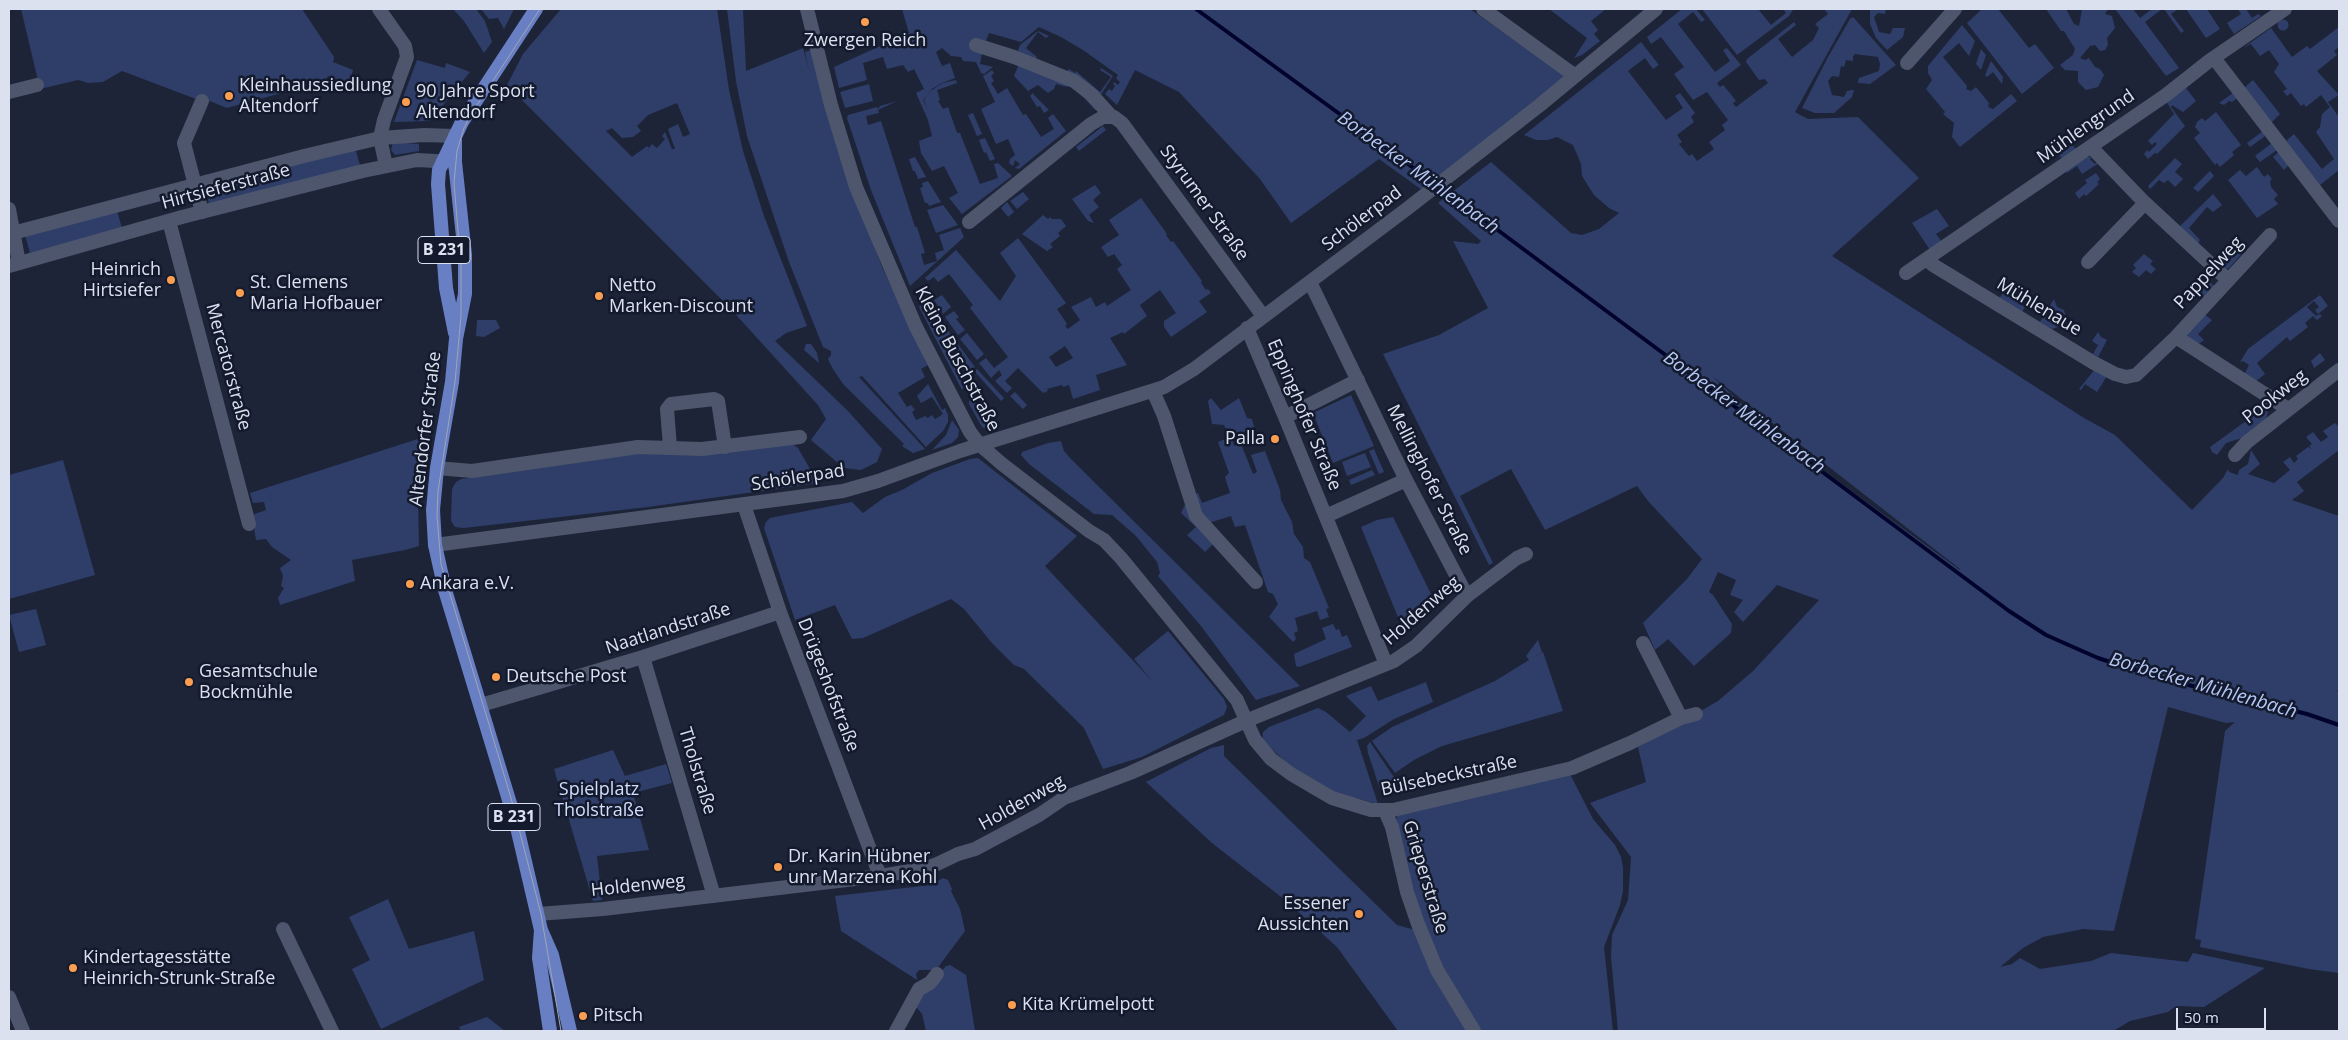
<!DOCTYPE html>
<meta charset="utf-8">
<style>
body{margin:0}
#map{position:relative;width:2348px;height:1040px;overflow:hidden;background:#1d2438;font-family:"Open Sans",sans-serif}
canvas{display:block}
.frame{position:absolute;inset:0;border:10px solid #dbe1ee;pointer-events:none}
.scale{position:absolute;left:2176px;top:1008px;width:90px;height:22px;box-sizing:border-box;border:2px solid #dbe1ee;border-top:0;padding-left:6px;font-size:15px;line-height:18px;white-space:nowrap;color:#dbe1ee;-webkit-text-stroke:4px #141a2d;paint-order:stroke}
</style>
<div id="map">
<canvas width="2348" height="1040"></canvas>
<div class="frame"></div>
<div class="scale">50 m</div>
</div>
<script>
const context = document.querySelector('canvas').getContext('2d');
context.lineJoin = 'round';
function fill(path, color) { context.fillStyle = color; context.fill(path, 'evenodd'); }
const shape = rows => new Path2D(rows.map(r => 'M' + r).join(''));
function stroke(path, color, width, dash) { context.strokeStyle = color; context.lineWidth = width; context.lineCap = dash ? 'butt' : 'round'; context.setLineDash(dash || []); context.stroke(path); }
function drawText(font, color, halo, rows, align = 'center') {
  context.font = font + ' "Open Sans",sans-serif'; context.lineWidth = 5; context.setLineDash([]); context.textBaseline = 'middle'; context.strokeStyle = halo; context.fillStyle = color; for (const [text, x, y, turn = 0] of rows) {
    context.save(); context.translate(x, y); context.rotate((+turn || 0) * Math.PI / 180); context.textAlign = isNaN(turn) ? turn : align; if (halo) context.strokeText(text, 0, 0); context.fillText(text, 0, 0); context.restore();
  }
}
const green = shape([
 [21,9,302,9,334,57,333,62,353,70,349,84,328,76,325,81,227,108,207,100,196,99,122,71,103,82,88,83,78,80,40,89],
 [453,9,476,9,485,21,492,42,484,53,464,21],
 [481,9,514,9,504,29,498,18,489,19],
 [561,9,717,9,729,90,743,151,764,216,807,326,786,333,775,341,848,411,882,449,877,462,861,470,844,468,811,440,826,419,818,405,728,306,513,91,506,87,523,54],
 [677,103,690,134,683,137,678,124,668,129,675,149,672,149,665,132,662,136,665,139,657,148,652,144,649,148,647,146,632,157,606,131,612,128,622,138,633,137,641,131,637,126,648,115],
 [727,9,743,9,746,71,803,48,809,70,805,52,811,50,859,206,882,267,928,365,921,369,925,377,898,393,907,407,911,405,915,410,912,412,916,420,925,416,928,418,932,415,935,419,943,414,932,397,921,403,917,396,928,384,942,410,945,408,948,415,948,422,943,431,926,447,862,376,859,377,925,449,913,453,902,446,904,444,843,384,833,369,828,359,831,355,831,351,823,347,789,262,747,136,736,81],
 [902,9,1470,9,1570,79,1422,190,1379,159,1291,223,1260,179,1179,92,1135,70,1117,105,1105,94,1109,89,1112,91,1115,86,1113,84,1114,82,1118,85,1120,82,1116,78,1118,75,1083,50,1061,37,1039,27,1021,42,989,33,986,41,977,38,974,51,982,53,980,64,993,67,984,74,981,73,976,62,963,61,961,57,951,56,942,48,936,52,942,66,950,63,955,78,942,83,932,89,923,100,927,108,924,100,929,92,943,83,956,80,957,83,937,90,940,100,938,101,943,109,948,107,957,133,960,133,980,184,998,178,994,164,998,163,1012,176,962,214,949,198,958,193,944,166,932,171,921,153,919,141,932,136,928,120,916,93,924,89,914,69,908,72,903,65,887,69,883,57,863,63,867,80,839,88,834,67,909,33],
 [1549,9,1606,9,1591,21,1598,30,1594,34,1600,41,1582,55,1574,58,1587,38],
 [1682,9,1696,9,1705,20,1701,22,1693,12,1678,24,1715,72,1730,61,1723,50,1727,48,1741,65,1717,83,1720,87,1723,85,1730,93,1736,101,1733,103,1736,107,1768,83,1765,79,1759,80,1746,62,1747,59,1794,22,1796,25,1778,39,1792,57,1813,40,1819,28,1815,24,1828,14,1824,9,1852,9,1795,112,1808,119,1858,117,1919,178,1832,256,2084,418,2115,435,2192,510,2223,478,2228,469,2229,472,2238,475,2239,470,2248,464,2251,450,2260,464,2248,474,2274,483,2290,470,2283,462,2290,457,2294,463,2298,459,2296,456,2308,447,2312,449,2309,446,2312,444,2306,437,2313,432,2321,442,2328,437,2323,431,2335,423,2339,427,2339,450,2297,482,2304,491,2292,500,2339,516,2339,688,2337,691,2339,692,2339,973,2309,969,2200,947,2201,940,2195,939,2225,731,2235,722,2226,723,2168,707,2114,931,2083,929,2043,937,2023,948,2000,967,2012,964,2020,958,2040,969,2091,961,2111,953,2188,962,2193,953,2265,968,2204,1007,2176,1006,2168,1012,2130,1021,2113,1031,1618,1031,1611,957,1612,935,1628,900,1631,857,1590,803,1646,782,1638,747,1718,701,1753,671,1819,600,1777,585,1743,622,1734,612,1743,600,1730,595,1736,580,1718,572,1709,592,1713,595,1732,624,1731,633,1694,666,1668,639,1655,650,1643,623,1687,579,1702,559,1648,501,1637,486,1545,530,1511,469,1460,496,1493,563,1489,565,1383,354,1439,335,1488,308,1453,241,1478,244,1481,241,1438,203,1491,162,1571,233,1582,235,1599,229,1619,213,1609,208,1594,195,1582,176,1581,164,1573,145,1557,137,1548,140,1536,140,1524,135,1641,42,1659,65,1653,69,1645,58,1628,71,1666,120,1683,108,1675,96,1680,93,1695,113,1691,117,1694,122,1677,135,1682,142,1679,144,1689,156,1692,154,1697,161,1714,149,1709,142,1725,130,1722,125,1728,120,1707,92,1693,100,1674,74,1684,67,1661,37,1651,44,1647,37],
 [1712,376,1960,569,1960,570,1776,436],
 [2106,632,2113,635,2238,666,2113,635],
 [1702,9,1758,9,1771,25,1786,13,1783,9,1793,10,1789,16,1737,55],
 [1870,9,1886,9,1885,14,1878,13,1874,17,1879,32,1890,34,1893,28,1905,28,1903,37,1887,50,1876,38,1870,24],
 [1982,9,1998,9,2029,48,2035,44,2054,68,2022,94,1967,23],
 [2046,9,2066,9,2074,24,2079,26,2082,9,2108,9,2105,14,2112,16,2115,28,2107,38,2108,45,2105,50,2100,51,2095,45,2090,46,2080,58,2085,60,2089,58,2095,67,2100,69,2104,75,2098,87,2086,90,2078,82,2078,71,2065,70,2060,65,2073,55,2075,49,2064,31,2061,31],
 [2115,9,2133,9,2140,18,2152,9,2162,9,2145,22,2179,68,2166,76],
 [2164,9,2178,9,2171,14,2184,31,2181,33],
 [2186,9,2207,9,2220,29,2206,38],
 [2238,9,2246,9,2252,18,2258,14,2261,16,2234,34,2227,23,2241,14],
 [1853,17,1896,65,1870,84,1858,83,1859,78,1879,71,1880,64,1878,57,1855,54,1853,56,1853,61,1846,60,1844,67,1841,66,1839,77,1832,76,1828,81,1832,95,1844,97,1847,91,1852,90,1854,90,1852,97,1834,113,1815,113,1802,108,1828,57,1850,19],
 '2277.5 25a5.5 5.5 0 1 1 11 0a5.5 5.5 0 1 1-11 0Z',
 [1962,25,1975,41,1969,56,1959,43,1943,57,1967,86,1966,89,1971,91,1976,87,1989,103,1988,107,1993,109,2011,94,2017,101,1960,147,1952,137,1954,123,1943,114,1945,112,1926,89,1932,80,1928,73,1928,66],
 [2339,27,2339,47,2334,51,2337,55,2317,71,2339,95,2328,102,2339,117,2339,170,2320,185,2286,141,2294,134,2322,169,2334,159,2316,132,2320,127,2322,114,2330,107,2321,95,2306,107,2304,104,2301,106,2291,93,2287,96,2283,91,2287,89,2274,72,2279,64,2269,50,2260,56,2251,44,2243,48,2271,28,2292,57,2307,46,2310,49],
 [1038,31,1049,36,1046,38,1038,32,1026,48,1037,57,1034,61,1019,53,1018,50,1020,45],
 [1981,49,1986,55,1981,70,1976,64],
 [417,60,445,68,446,63,470,72,430,121,394,122],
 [1991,61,2003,77,2002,84,1993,72,1987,77,1985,75],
 [1019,64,1080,90,1100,109,1095,110,1075,88,1067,86,1067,87,1056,84,1054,89,1048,93,1038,85,1028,91,1014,76],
 [1101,68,1113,76,1100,96,1066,73,1069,69,1075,73,1076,71,1100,92,1111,77,1100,70],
 [992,70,994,73,991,76,994,81,991,83,998,94,1007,88,1023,115,1026,114,1041,137,1054,129,1048,118,1053,114,1066,131,1019,169,1015,168,1020,164,1015,160,1013,166,1009,163,1010,159,1015,155,1008,139,996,144,981,109,995,102,983,76],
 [2253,80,2280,114,2271,123,2244,88],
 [869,84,873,101,845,108,840,92],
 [2186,88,2196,101,2183,112,2172,105,2171,107,2185,126,2157,154,2155,153,2148,159,2144,154,2147,150,2149,152,2157,144,2155,142,2152,145,2148,141,2174,114,2166,101],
 [1033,93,1034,95,1049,110,1044,113,1040,106,1037,107,1030,96],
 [2233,93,2237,98,2232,102,2229,101,2224,105,2219,103],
 [897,101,878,110,879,113,866,116,868,125,881,121,915,227,917,227,925,253,921,254,924,265,937,261,935,253,944,250,939,235,960,228,964,237,910,286,871,190,847,118,848,115,877,107,878,109,880,106],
 [2216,112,2241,145,2232,152,2234,155,2220,167,2217,163,2215,165,2194,138,2200,133,2195,127,2197,122,2202,118,2205,121],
 [973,113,982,134,977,136,968,115],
 [1103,126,1106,130,1079,151,1076,147],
 [2263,131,2265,135,2264,137,2250,147,2247,143],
 [985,138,995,159,990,161,986,152,984,153,979,140],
 [2055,138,2063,150,2072,145,2076,149,2062,159,2051,145],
 [393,142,419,144,419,151,395,155,391,150],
 [2272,143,2277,150,2260,162,2255,156],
 [355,148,360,165,209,205,206,188],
 [2279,152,2289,165,2284,170,2273,157],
 [915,157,926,177,918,179,915,171,913,171,909,159],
 [2086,157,2091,157,2090,159,2095,164,2097,162,2099,163,2082,174,2077,166,2067,173,2066,171],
 [2175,158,2182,164,2175,172,2183,179,2175,187,2168,180,2164,183,2159,180,2150,189,2148,186],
 [2257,167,2264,177,2268,174,2272,179,2270,181,2271,187,2278,195,2274,199,2278,204,2257,218,2228,180,2240,170,2246,176],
 [2210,171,2214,176,2198,192,2193,188],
 [2096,173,2100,179,2097,182,2099,184,2086,196,2084,194,2079,199,2075,193,2087,183,2085,180],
 [928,181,941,202,929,206,928,203,925,203,920,188,923,187,922,183],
 [1095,185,1101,193,1093,200,1099,207,1089,215,1094,223,1088,221,1072,199],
 [1023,192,1029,199,1017,209,1010,201],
 [2213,194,2222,205,2213,212,2207,207,2189,228,2200,240,2198,244,2180,226],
 [1141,198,1167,234,1166,235,1171,242,1173,241,1202,281,1201,283,1206,290,1208,289,1211,293,1199,301,1207,312,1171,337,1164,327,1164,321,1176,313,1160,290,1140,305,1147,316,1124,334,1123,332,1110,338,1127,365,1096,375,1100,390,1073,399,1069,385,1063,387,1062,385,1047,389,1048,391,1043,393,1018,368,1005,381,1012,388,1007,393,995,381,1002,375,999,370,991,378,979,363,986,358,994,368,1008,357,970,308,973,305,949,274,938,282,934,277,928,281,925,278,956,250,1000,301,1016,276,1000,253,1018,238,1066,303,1057,309,1067,324,1065,326,1068,329,1080,320,1071,307,1091,297,1096,307,1105,302,1107,306,1131,290,1117,269,1122,265,1114,254,1108,257,1101,247,1119,235,1109,220],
 [1065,346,1073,358,1056,367,1049,357],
 [1007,202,1014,212,1008,217,1001,208],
 [943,205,958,225,936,233,927,210],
 [1937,209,1949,226,1936,234,1942,242,1930,250,1912,223],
 [117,211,122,228,30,253,25,235],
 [1043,215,1048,219,1050,217,1052,219,1061,219,1066,226,1058,233,1060,236,1050,244,1053,247,1047,251,1022,234],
 [2243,246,2246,249,2229,268,2225,269,2219,264,2225,258,2229,261],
 [2144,254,2153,261,2150,264,2156,269,2151,274,2146,270,2139,277,2132,272,2136,268,2133,265],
 [2209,282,2216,287,2204,298,2198,294],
 [2003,293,2025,307,2022,312,1999,299],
 [942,295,951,307,943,314,934,300],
 [2320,295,2328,306,2318,314,2315,310,2319,307,2314,301,2307,307,2316,316,2320,314,2322,316,2317,320,2313,316,2305,323,2308,327,2290,341,2287,337,2257,363,2265,374,2255,382,2244,375,2249,365,2243,361,2240,362,2248,349],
 [927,299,939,319,975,367,967,374,963,368,956,371,964,387,962,390,919,307],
 [2054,299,2057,307,2064,310,2066,317,2061,326,2052,329,2040,322],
 [954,311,959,317,956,319,965,330,958,335,945,317],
 [2204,314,2212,320,2198,334,2204,340,2197,345,2188,337,2187,333],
 [477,320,496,320,500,328,484,337,476,336],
 [2098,332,2101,337,2107,340,2098,357,2093,354,2098,345,2092,341],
 [967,333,984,354,977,360,960,339],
 [806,344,811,344,817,353,819,363,804,350],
 [2320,353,2325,360,2314,368,2311,361],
 [977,369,1004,398,1001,401,975,372],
 [2095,369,2107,376,2097,392,2085,384,2081,390,2079,389],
 [1015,392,1027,405,1023,409,1010,396],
 [1351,395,1374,446,1333,463,1313,413],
 [1211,398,1221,410,1239,398,1247,418,1252,419,1254,427,1232,438,1234,446,1241,444,1253,474,1257,472,1251,455,1265,451,1280,490,1281,500,1292,522,1294,534,1303,547,1304,558,1310,562,1329,608,1326,609,1329,617,1320,620,1317,611,1295,618,1298,631,1294,633,1296,639,1293,642,1269,617,1278,604,1273,594,1268,592,1245,525,1235,527,1231,516,1202,525,1216,541,1205,552,1187,535,1196,527,1181,513,1189,496,1198,493,1202,503,1230,493,1225,477,1229,473,1218,442,1230,437,1224,425,1212,424,1208,401],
 [972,400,978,405,975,410,990,423,992,421,995,425,984,428,982,427,969,404,969,401],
 [2261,400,2263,402,2266,400,2269,407,2266,420,2242,438,2226,443,2217,455,2212,452,2210,447,2257,413,2260,408],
 [952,420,959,430,958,437,952,443,932,450,946,435],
 [424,437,413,498,418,499,419,546,405,550,352,560,355,581,280,605,278,598,284,588,281,586,283,576,280,568,291,560,272,547,266,539,256,540,252,515,266,510,264,502,253,503,250,493],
 [1061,441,1064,451,1070,458,1300,686,1256,700,1201,626,1158,576,1160,573,1157,562,1136,536,1112,515,1094,514,1029,464,1021,455,1022,452,1048,443],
 [792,444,798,448,818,483,648,507,464,528,455,527,451,521,452,489,456,482,461,479,649,452],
 [1374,449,1384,472,1379,474,1369,451],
 [1365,453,1371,467,1347,476,1342,462],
 [978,458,1077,536,1045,566,1153,682,1134,659,1168,631,1224,699,1227,707,1224,715,1142,757,1103,769,1084,728,1024,669,1014,665,992,643,964,609,951,599,863,638,852,639,835,605,795,620,764,528,766,522,770,518,852,502,863,513,885,497,902,490,932,473,970,459],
 [63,460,95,575,9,599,9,475],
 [1372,470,1375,475,1351,485,1349,480],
 [1393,517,1431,594,1400,622,1361,527,1377,520],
 [36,609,46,645,19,652,9,615],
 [1333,624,1336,630,1339,629,1342,637,1347,635,1352,647,1299,667,1296,666,1294,654,1326,639,1322,628],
 [1538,640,1542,652,1532,658,1543,652,1563,711,1442,746,1414,760,1395,773,1372,741,1392,727,1495,681,1529,660,1526,656],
 [1426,682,1433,702,1394,719,1364,738,1357,740,1378,804,1336,793,1291,767,1262,740,1263,732,1269,727,1318,708,1326,712,1350,732,1366,716,1346,696,1371,686,1378,701],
 [1370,742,1398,783,1381,792,1368,753,1367,746],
 [1224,745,1224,756,1397,925,1415,930,1469,1031,1398,1031,1337,947,1285,900,1212,843,1146,782,1211,748],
 [613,750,625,776,666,764,672,783,633,793,649,850,597,856,602,900,593,901,554,769],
 [1570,774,1593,819,1615,845,1621,857,1623,868,1623,891,1620,905,1604,947,1613,1031,1480,1031,1444,974,1419,915,1396,822,1397,816,1400,812],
 [943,878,948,880,952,889,951,891,960,909,965,931,936,970,919,970,916,974,917,980,841,931,835,896,931,885],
 [388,899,409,949,474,931,484,980,381,1029,352,969,370,960,349,917],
 [950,965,966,975,975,1031,926,1031,922,1014,913,1003,946,966],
 [487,1017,505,1031,461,1031,459,1027]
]);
const stream = shape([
 [1196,9,1434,183],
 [1440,187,2009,611,2046,635,2098,658,2132,669,2172,681,2307,714,2339,725]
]);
const minor = shape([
 [379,9,405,46,407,57,384,120,380,138,386,166],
 [807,9,831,105,856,187,916,327,970,432,980,445,1002,464,1089,531,1104,540,1121,558,1237,700,1255,740,1271,759,1291,774,1332,798,1371,810,1393,810,1572,768,1630,743,1681,718,1696,714],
 [1483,9,1574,75],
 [976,45,1014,57,1074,81,1092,95,1111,116],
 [2214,58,2339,221],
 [1907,63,1955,9],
 [9,92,37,85],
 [202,101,184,143,202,212],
 [2091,147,2145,203,2228,280],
 [9,209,19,263],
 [169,221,249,524],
 [969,222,1091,124,1103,117,1114,117,1122,123,1263,316],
 [1927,259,1933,265,2094,363,2115,374,2126,377,2136,375,2176,337,2270,235],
 [2088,262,2145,203],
 [1906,273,2166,95,2209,61,2285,9],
 [1310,282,1406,480,1467,596],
 [1247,328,1285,417,1386,664],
 [2176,337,2288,409],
 [1153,391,1164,416,1196,516,1256,582],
 [1285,417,1358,380],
 [670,447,667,409,671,404,714,399,718,401,725,447],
 [2235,455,2247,442,2339,370],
 [437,468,472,471,638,447,702,449,800,437],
 [744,505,780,612,880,876],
 [1326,516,1406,480],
 [1643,643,1681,718],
 [643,657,714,896],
 [481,705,643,657,780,612],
 [1385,811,1392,827,1407,892,1418,924,1437,970,1474,1031],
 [538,914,603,909,880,876,923,869,937,864,958,854,975,849,1039,815,1064,798,1130,773,1248,720,1394,661,1416,646,1467,596,1517,558,1526,554],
 [283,929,332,1031],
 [9,997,23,1031],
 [896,1031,919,989,930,983,937,974]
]);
const tertiary = shape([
 [435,545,843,491,878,481,960,451,1164,387,1194,369,1408,208,1540,105,1656,9]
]);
const secondary = shape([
 [9,234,304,156,380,138,424,135,455,136],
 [9,266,182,217,363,171,417,160,454,162]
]);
const primary = shape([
 [455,136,455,162,465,255,465,294,456,339,452,382,437,468,433,510,435,545,445,590,516,823,541,930,552,955,570,1031],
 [455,333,446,288,438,184,439,170,462,122,536,9],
 [541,930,539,958,550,1031]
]);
const tram = shape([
 [540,9,471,114,464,128,457,151,454,183,461,267,461,316,455,382,438,491,437,516,441,564,511,798,541,914,561,1031]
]);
const markers = [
 [865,22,5,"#fb9e50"],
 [229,96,5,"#fb9e50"],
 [406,102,5,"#fb9e50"],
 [171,280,5,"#fb9e50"],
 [240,293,5,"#fb9e50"],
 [599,296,5,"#fb9e50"],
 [1275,439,5,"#fb9e50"],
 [410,584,5,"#fb9e50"],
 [496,677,5,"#fb9e50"],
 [189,682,5,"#fb9e50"],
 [778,867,5,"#fb9e50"],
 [1359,914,5,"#fb9e50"],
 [73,968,5,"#fb9e50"],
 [1012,1005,5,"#fb9e50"],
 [583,1016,5,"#fb9e50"]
];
const shields = [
 [444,250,52],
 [514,817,52]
];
const shieldNames = [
 ["B 231",444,250],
 ["B 231",514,817]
];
const poiNames = [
 ["Zwergen Reich",865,41,"center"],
 ["Kleinhaussiedlung",239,86],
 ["Altendorf",239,107],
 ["90 Jahre Sport",416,92],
 ["Altendorf",416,113],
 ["Heinrich",161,270,"right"],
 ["Hirtsiefer",161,291,"right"],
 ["St. Clemens",250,283],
 ["Maria Hofbauer",250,304],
 ["Netto",609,286],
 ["Marken-Discount",609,307],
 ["Palla",1265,439,"right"],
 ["Ankara e.V.",420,584],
 ["Gesamtschule",199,672],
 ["Bockmühle",199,693],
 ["Deutsche Post",506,677],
 ["Dr. Karin Hübner",788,857],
 ["unr Marzena Kohl",788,878],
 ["Essener",1349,904,"right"],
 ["Aussichten",1349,925,"right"],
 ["Kindertagesstätte",83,958],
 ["Heinrich-Strunk-Straße",83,979],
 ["Kita Krümelpott",1022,1005],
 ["Pitsch",593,1016]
];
const streetNames = [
 ["Mühlengrund",2086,127,-35],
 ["Hirtsieferstraße",226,187,-15],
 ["Styrumer Straße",1204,203,54],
 ["Schölerpad",1362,219,-37],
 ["Pappelweg",2209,273,-47],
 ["Mühlenaue",2039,307,31],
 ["Kleine Buschstraße",957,359,62],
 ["Mercatorstraße",228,367,75],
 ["Pookweg",2275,397,-38],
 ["Eppinghofer Straße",1304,415,67],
 ["Altendorfer Straße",426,429,-83],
 ["Schölerpad",798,478,-9],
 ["Mellinghofer Straße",1429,480,63],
 ["Holdenweg",1422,611,-41],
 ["Naatlandstraße",668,629,-18],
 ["Drügeshofstraße",828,685,69],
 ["Tholstraße",697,771,73],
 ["Bülsebeckstraße",1449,776,-12],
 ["Holdenweg",1022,803,-29],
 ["Grieperstraße",1425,877,73],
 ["Holdenweg",638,886,-6]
];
const parkNames = [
 ["Spielplatz",599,790],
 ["Tholstraße",599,811]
];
const waterNames = [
 ["Borbecker Mühlenbach",1418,173,36],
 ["Borbecker Mühlenbach",1744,413,36],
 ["Borbecker Mühlenbach",2203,686,16]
];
fill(green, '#2f3e69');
stroke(stream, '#02032c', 4);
stroke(minor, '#4d566c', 14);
stroke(tertiary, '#4d566c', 14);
stroke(secondary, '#4d566c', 14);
stroke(primary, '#687fc4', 14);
stroke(tram, '#9fa6b5', 1);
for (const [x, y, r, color] of markers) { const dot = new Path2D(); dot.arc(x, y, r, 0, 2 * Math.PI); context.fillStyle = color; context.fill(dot); stroke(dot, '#141a2d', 2); }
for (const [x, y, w] of shields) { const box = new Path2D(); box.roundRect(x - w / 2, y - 13.5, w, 27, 4); context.fillStyle = '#141a2d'; context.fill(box); stroke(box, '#dbe1ee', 1); }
drawText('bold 16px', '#dbe1ee', null, shieldNames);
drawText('18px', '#dbe1ee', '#141a2d', poiNames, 'left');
drawText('18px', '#dbe1ee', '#141a2d', streetNames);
drawText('18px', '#d2defd', '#141a2d', parkNames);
drawText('italic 19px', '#b5c7f5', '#141a2d', waterNames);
</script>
